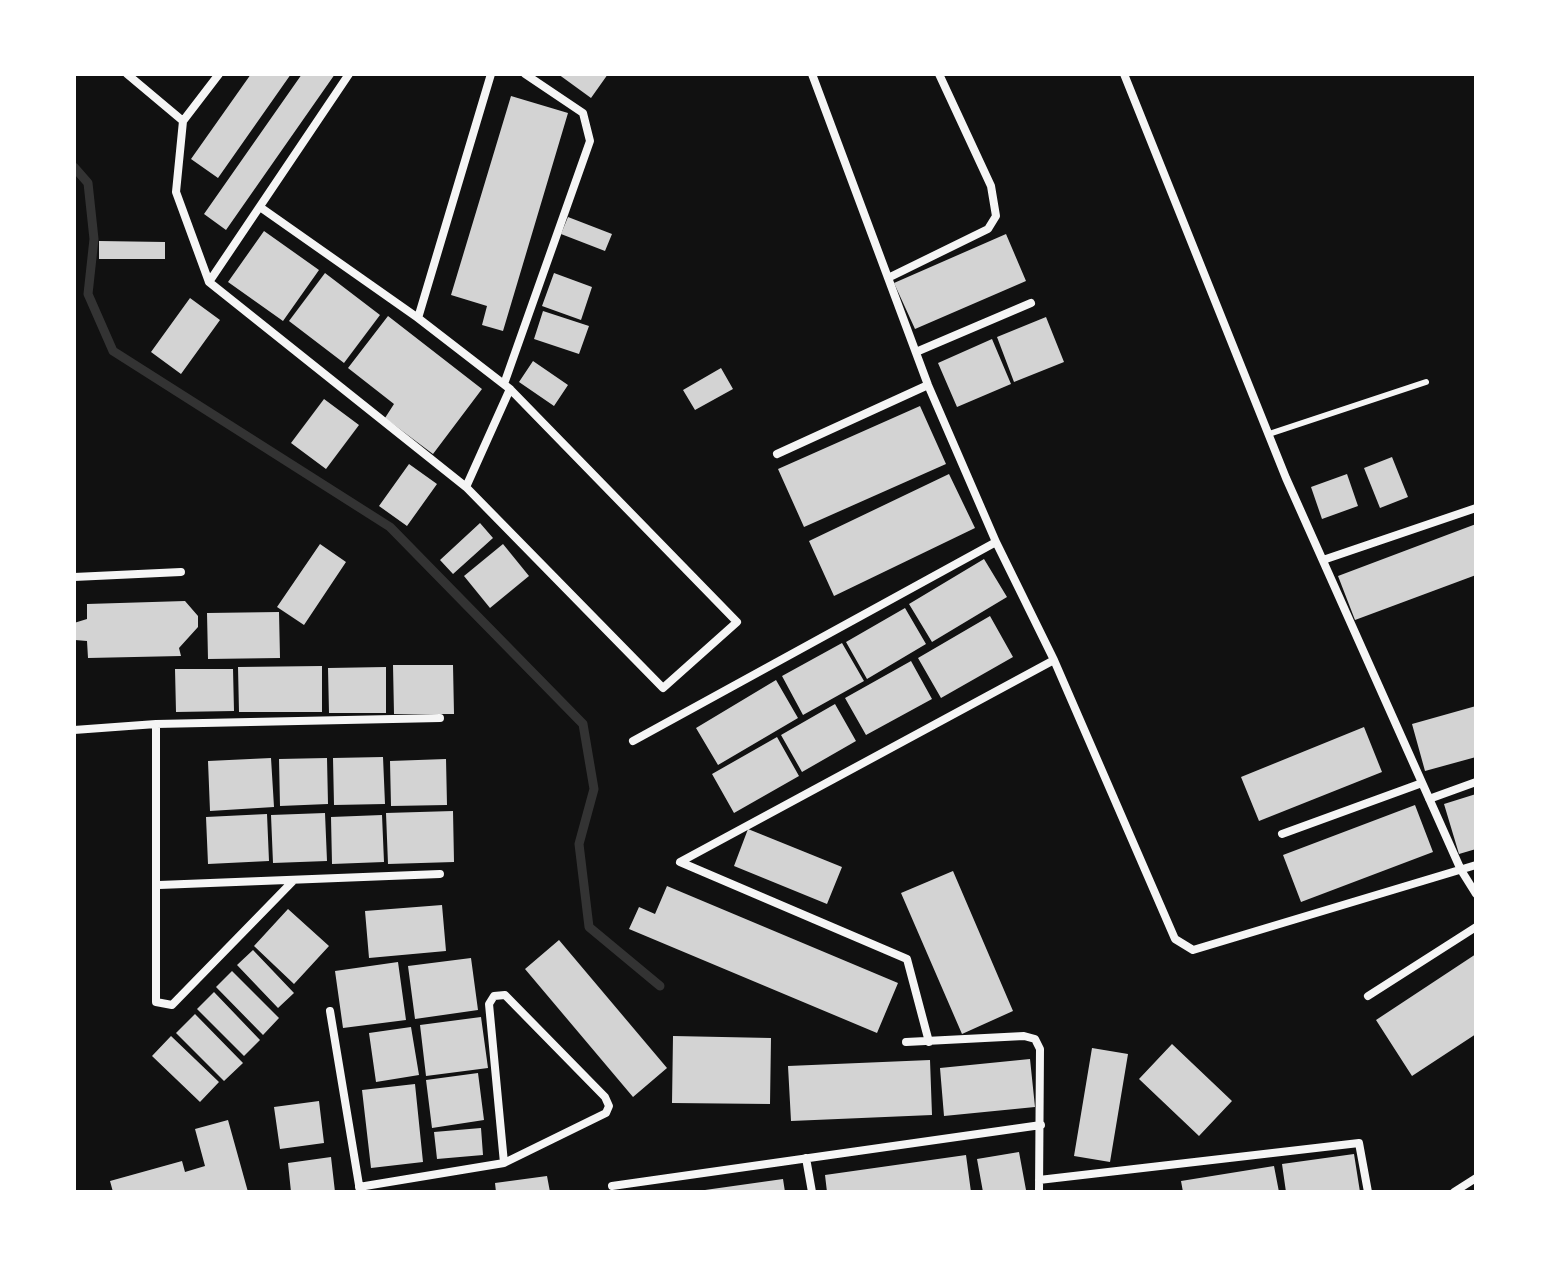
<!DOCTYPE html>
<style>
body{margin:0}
#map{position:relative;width:1550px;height:1266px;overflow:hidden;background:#111;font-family:"Open Sans",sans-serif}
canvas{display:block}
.frame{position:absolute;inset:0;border:76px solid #fff;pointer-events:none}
</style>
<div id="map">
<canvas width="1550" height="1266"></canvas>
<div class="frame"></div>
</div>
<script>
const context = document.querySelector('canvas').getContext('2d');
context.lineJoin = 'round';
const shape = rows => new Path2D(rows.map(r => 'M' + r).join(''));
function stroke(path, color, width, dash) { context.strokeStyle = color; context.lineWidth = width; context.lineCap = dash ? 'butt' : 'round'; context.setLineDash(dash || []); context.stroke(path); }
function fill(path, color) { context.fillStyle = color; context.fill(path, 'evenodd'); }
const stream = shape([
 [74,167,88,183,94,239,88,294,113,351,390,527,583,724,594,789,579,844,589,927,660,986]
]);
const building = shape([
 [251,74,291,74,218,178,191,159],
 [302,74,335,74,226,230,204,214],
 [558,74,608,74,591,98],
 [511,96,568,113,503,331,482,325,487,306,451,295],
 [568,217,612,234,605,251,561,234],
 [264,231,319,270,283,321,228,282],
 [1006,234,1026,281,915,329,894,283],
 [99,241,165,242,165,259,99,259],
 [325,273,380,315,344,363,289,321],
 [554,273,592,287,581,320,542,306],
 [190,298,220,320,181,374,151,352],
 [543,311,589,326,579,354,534,339],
 [388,316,482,389,433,454,385,418,394,404,348,368],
 [1046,317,1064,362,1014,382,997,337],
 [992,339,1011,384,957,407,938,363],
 [533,361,568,385,554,406,519,382],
 [721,368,733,389,695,410,683,390],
 [324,399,359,425,326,469,291,443],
 [920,406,946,464,804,527,778,469],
 [1392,457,1408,497,1380,508,1364,468],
 [409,464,437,484,407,526,379,506],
 [949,474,975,528,834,596,809,541],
 [1347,474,1358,506,1322,519,1311,487],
 [480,523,493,538,453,574,440,560],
 [1476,524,1476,575,1355,620,1338,576],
 [320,544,346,562,304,625,277,607],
 [503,544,529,576,490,608,464,576],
 [984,559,1007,597,932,642,909,604],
 [185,601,198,616,198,627,179,648,181,656,88,658,87,641,75,640,74,623,87,619,87,604],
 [905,608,926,644,867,679,846,642],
 [279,612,280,658,208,659,207,613],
 [990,616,1013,657,941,698,918,658],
 [842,643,864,681,803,715,782,676],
 [911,661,932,699,866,735,845,698],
 [393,665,453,665,454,714,394,714],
 [322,666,322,712,239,712,238,667],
 [386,667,386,713,329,713,328,668],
 [175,669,233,669,234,711,176,712],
 [776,680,798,718,718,765,696,728],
 [835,704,856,741,802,772,781,735],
 [1476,706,1476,757,1425,771,1412,724],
 [1364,727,1382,772,1259,821,1241,777],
 [777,737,799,776,734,813,712,774],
 [383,757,385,804,334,805,333,758],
 [271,758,274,807,210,811,208,761],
 [327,758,328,804,280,806,279,759],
 [446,759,447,805,391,806,390,761],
 [1476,794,1476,849,1459,854,1444,804],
 [1415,805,1433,852,1301,902,1283,855],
 [453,811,454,862,388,864,386,813],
 [325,813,327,861,273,863,271,815],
 [267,814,269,861,208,864,206,817],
 [382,815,384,862,332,864,331,817],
 [748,829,842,867,827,904,734,866],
 [953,871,1013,1011,962,1034,901,893],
 [667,886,898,983,877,1033,629,929,639,907,655,914],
 [442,905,446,951,369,958,365,911],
 [288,909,329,946,294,984,254,946],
 [559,940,667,1068,633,1097,525,969],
 [253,950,294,993,278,1008,237,965],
 [1476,954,1476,1034,1412,1076,1376,1020],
 [471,958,478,1010,415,1019,408,966],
 [398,962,406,1020,343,1028,335,971],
 [232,971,279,1018,263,1035,216,987],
 [214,992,260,1040,244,1056,197,1009],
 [195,1014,243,1063,224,1081,176,1033],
 [481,1017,488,1068,426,1076,420,1025],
 [411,1027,419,1075,376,1082,369,1033],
 [171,1036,219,1082,200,1102,152,1056],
 [673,1036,771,1038,770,1104,672,1103],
 [1172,1044,1232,1101,1199,1136,1139,1079],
 [1092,1048,1128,1054,1110,1162,1074,1156],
 [1030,1059,1035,1107,944,1116,940,1068],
 [930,1060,932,1115,791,1121,788,1066],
 [478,1073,484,1120,432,1128,426,1080],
 [415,1084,423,1162,371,1168,362,1090],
 [319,1101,324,1143,280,1149,274,1107],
 [228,1120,248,1192,113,1192,110,1181,182,1161,185,1172,205,1166,195,1129],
 [481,1128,483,1155,437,1159,434,1132],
 [1019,1152,1026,1190,983,1192,977,1159],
 [1354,1154,1360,1192,1286,1192,1282,1164],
 [966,1155,971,1192,827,1192,825,1175],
 [331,1157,335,1192,291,1192,288,1163],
 [1274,1166,1279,1192,1183,1192,1181,1181],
 [547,1176,550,1192,496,1192,495,1183],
 [783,1179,785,1192,705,1192,705,1190]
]);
const service = shape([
 [1269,434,1426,382]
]);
const minor = shape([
 [127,74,183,121,176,192,209,282,466,487,663,688,737,622,510,389,418,318,260,207],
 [812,74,928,385,996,542,1054,660,1175,939,1193,950,1476,865],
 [1124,74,1286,478,1461,870,1476,894],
 [183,121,219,74],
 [888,278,988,229,996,216,991,186,939,74],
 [209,282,349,74],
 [418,318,491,74],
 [916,352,1031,303],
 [504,384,590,141,583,113,525,74],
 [777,454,928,385],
 [466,487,510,389],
 [1323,560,1476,508],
 [74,577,181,572],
 [156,724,156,1002,172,1005,294,880],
 [74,730,156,724,440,718],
 [633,741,996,542],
 [1429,799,1476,782],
 [1282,834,1422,783],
 [159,885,440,874],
 [1368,996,1476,927],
 [330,1011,360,1191],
 [906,1042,1024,1036,1035,1039,1040,1049,1039,1192],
 [929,1042,907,959,680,862,1054,660],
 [806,1158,812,1192],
 [1039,1180,1359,1143,1368,1192],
 [612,1186,1041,1125],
 [359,1187,504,1163,606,1113,609,1106,605,1097,505,995,494,996,489,1004,504,1163],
 [1454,1192,1476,1178]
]);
stroke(stream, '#333', 9);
fill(building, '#d3d3d3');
stroke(service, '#f5f5f5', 6);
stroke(minor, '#f5f5f5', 8);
</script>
